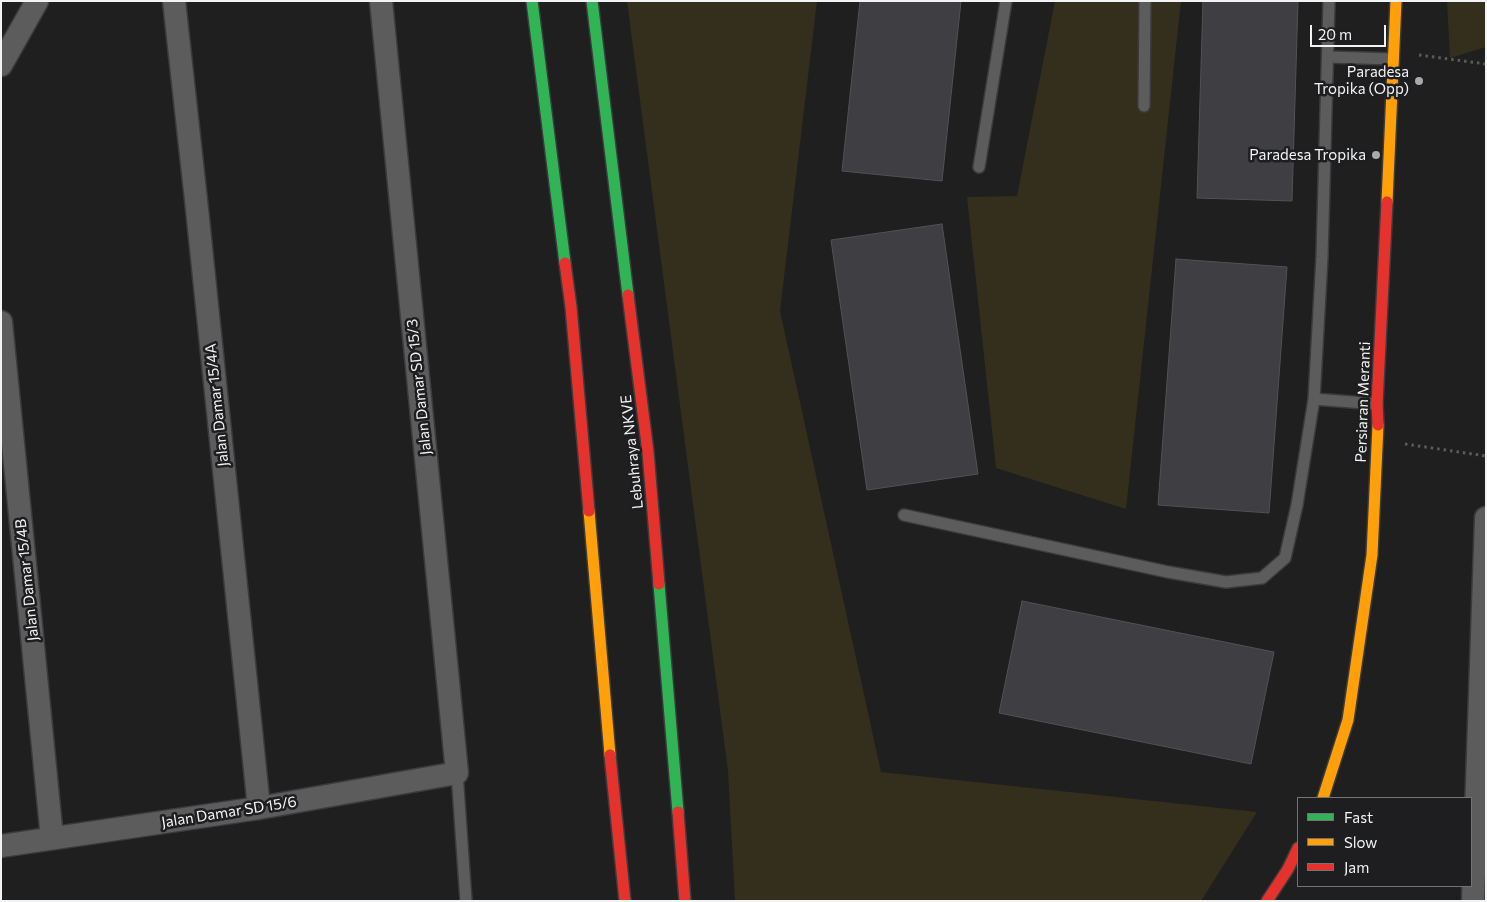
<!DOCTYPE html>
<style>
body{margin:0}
#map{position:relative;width:1487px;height:902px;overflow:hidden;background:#1f1f20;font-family:Commissioner,sans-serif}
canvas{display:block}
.frame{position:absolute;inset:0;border:2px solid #f2f3f4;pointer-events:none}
.legend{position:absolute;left:1297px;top:797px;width:175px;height:90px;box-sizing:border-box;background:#1e1e21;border:1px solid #737375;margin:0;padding:6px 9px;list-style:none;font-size:15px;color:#f2f3f4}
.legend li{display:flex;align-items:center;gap:10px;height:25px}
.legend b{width:25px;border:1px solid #737375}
.scale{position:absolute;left:1310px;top:25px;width:76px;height:22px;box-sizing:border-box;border:2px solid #f2f3f4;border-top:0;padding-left:6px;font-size:15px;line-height:18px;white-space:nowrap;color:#f2f3f4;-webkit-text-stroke:4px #1e1e21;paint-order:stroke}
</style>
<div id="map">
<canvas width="1487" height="902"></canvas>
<div class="frame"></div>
<ul class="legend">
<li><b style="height:6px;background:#30b455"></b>Fast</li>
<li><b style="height:6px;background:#ff9f0a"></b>Slow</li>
<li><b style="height:6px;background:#e5322d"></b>Jam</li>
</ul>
<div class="scale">20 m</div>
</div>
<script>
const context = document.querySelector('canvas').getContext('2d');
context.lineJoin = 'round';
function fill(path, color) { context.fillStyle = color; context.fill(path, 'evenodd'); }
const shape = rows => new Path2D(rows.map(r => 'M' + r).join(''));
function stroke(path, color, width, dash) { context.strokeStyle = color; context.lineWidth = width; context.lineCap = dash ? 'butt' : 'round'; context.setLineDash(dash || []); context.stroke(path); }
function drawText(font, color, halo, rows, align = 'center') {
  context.font = font + ' Commissioner,sans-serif'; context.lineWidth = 5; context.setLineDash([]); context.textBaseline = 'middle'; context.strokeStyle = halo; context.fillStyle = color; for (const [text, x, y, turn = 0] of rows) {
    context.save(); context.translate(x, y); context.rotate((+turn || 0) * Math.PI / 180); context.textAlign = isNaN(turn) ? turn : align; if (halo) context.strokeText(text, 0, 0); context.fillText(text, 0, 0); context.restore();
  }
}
const green = shape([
 [627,1,817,1,780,311,881,772,1257,812,1201,901,735,901,728,771],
 [1055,1,1181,1,1126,509,996,468,967,197,1017,196],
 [1447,1,1486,1,1486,47,1450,58]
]);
const building = shape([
 [860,1,961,1,942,181,842,171,860,1],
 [1203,1,1298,1,1292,201,1197,198,1203,1],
 [942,224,978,474,867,490,831,240,942,224],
 [1176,259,1287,267,1269,513,1158,505,1176,259],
 [1022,601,1274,652,1251,764,999,713,1022,601]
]);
const path = shape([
 [1419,55,1486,64],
 [1405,444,1486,456]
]);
const lane = shape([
 [1328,57,1393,59],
 [1144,106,1145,1],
 [979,167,1006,1],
 [1314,399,1377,404],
 [904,515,1168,572,1226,582,1262,578,1285,558,1297,505,1314,399,1322,257,1329,1],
 [457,773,466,901]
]);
const street = shape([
 [174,1,197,209,259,808],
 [1,65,37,1],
 [1,322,52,838],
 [1,846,259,808,457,773,381,1],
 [1473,901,1486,518]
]);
const fast = shape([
 [532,1,565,263],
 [592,1,628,295],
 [659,584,678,812]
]);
const slow = shape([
 [1387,202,1396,1],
 [589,511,610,755],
 [1323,798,1348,720,1372,555,1378,425]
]);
const jam = shape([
 [565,263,571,307,589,511],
 [628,295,648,452,659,584],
 [1378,425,1377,404,1387,202],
 [610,755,625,901],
 [678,812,685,901],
 [1267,901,1288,869,1298,848]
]);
const markers = [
 [1419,81,5,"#a8a9aa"],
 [1376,155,5,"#a8a9aa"]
];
const poiNames = [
 ["Paradesa",1409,72],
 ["Tropika (Opp)",1409,89],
 ["Paradesa Tropika",1366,155]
];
const streetNames = [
 ["Jalan Damar SD 15/3",419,387,-96],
 ["Persiaran Meranti",1363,402,-88],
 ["Jalan Damar 15/4A",217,405,-96],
 ["Lebuhraya NKVE",632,452,-96],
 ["Jalan Damar 15/4B",27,580,-96],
 ["Jalan Damar SD 15/6",229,812,-9]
];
fill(green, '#342e1d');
fill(building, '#3e3e43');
stroke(building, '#525253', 1);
stroke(lane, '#3b3b3c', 14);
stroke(street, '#3b3b3c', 25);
stroke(fast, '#3b3b3c', 14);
stroke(slow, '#3b3b3c', 14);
stroke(jam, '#3b3b3c', 14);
stroke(path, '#5b5b5c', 3, [2.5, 4]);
stroke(lane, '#5c5c5d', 11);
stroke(street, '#5c5c5d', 22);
stroke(fast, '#30b455', 11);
stroke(slow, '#ff9f0a', 11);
stroke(jam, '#e5322d', 11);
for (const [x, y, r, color] of markers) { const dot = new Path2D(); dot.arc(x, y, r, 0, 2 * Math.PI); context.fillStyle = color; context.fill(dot); stroke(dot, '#1e1e21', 2); }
drawText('15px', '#f2f3f4', '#1e1e21', poiNames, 'right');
drawText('15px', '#f2f3f4', '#1e1e21', streetNames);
</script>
